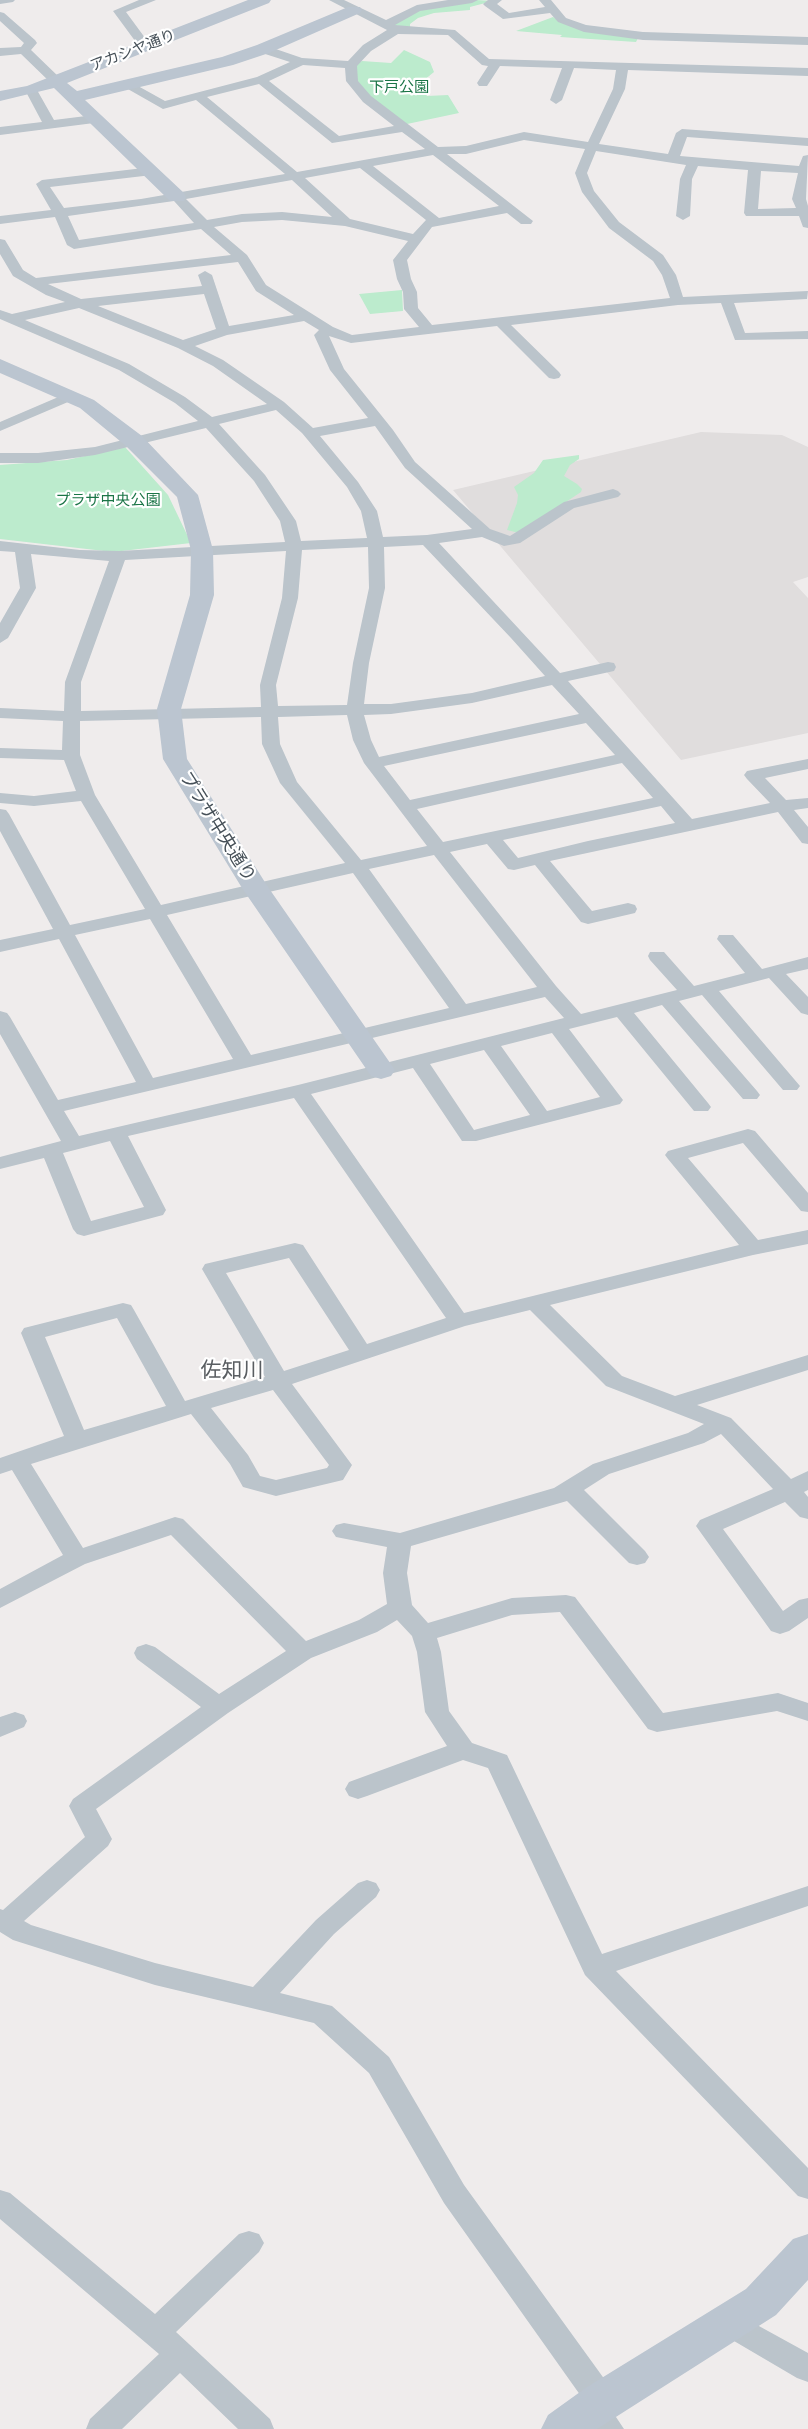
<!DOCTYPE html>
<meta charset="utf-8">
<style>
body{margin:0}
canvas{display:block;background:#efecec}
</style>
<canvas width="808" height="2429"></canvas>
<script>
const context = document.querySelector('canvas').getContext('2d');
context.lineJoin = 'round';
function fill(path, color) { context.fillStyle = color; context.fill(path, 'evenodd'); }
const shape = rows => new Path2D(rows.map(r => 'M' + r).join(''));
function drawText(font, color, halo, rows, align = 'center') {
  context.font = font + ' Arial,"Noto Sans JP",sans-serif'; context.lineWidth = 4.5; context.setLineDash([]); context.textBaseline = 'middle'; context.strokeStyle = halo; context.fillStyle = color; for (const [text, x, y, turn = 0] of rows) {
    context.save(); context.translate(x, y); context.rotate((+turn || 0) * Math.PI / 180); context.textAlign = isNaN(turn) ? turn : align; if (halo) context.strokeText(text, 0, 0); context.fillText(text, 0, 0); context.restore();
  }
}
const education = shape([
 [701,432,782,435,808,447,808,577,793,582,808,598,808,733,681,760,453,490]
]);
const green = shape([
 [476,0,493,1,470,7,470,10,434,13,418,18,410,24,410,27,390,25,421,9],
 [553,17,556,19,638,38,636,42,560,37,562,35,516,31],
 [404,50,430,62,434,72,423,81,427,96,448,95,459,113,407,124,370,99,356,81,354,65,362,61,391,63],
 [402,290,403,311,370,314,359,294],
 [125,447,168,495,191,543,113,552,0,539,0,465,67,460],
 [579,455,579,459,570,465,564,476,577,484,582,489,581,492,519,533,507,530,517,503,518,495,514,487,534,473,543,460]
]);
const street = shape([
 [0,0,15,0,13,2,0,4,0,0],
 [139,0,156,0,126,12,151,46,145,50,141,49,113,11,139,0],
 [329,0,344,0,386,20,417,5,448,0,478,0,472,3,420,11,395,25,455,30,489,59,808,68,808,76,628,70,625,89,599,144,668,154,676,133,682,129,808,138,808,146,687,137,680,156,799,166,803,156,808,155,806,199,808,206,808,228,803,227,799,216,746,216,744,213,748,170,698,166,692,179,690,216,683,220,676,216,680,179,686,165,596,151,587,173,594,191,619,222,663,255,676,275,683,297,808,291,807,299,734,303,745,333,808,331,808,339,735,340,721,303,678,305,511,325,559,372,561,375,559,378,554,379,549,378,497,326,351,343,329,336,344,369,393,430,415,462,490,529,510,536,564,502,613,489,618,491,621,494,618,497,574,508,520,543,504,546,482,537,439,543,560,673,608,662,614,663,616,667,614,671,568,681,692,819,770,803,747,779,744,775,747,771,808,759,808,769,765,778,786,800,808,798,808,808,794,810,808,827,808,844,802,843,778,812,550,861,592,911,628,903,635,905,637,909,635,913,588,924,581,922,535,865,514,870,508,869,487,844,450,852,556,986,581,1014,677,990,650,960,648,956,650,952,664,952,694,986,745,973,717,939,719,935,733,935,762,969,808,957,808,969,786,974,808,997,808,1015,801,1013,769,978,719,991,800,1086,797,1090,783,1090,702,995,679,1001,757,1091,760,1095,757,1099,743,1099,662,1005,634,1013,708,1103,711,1107,708,1111,694,1111,617,1017,569,1029,623,1100,620,1104,476,1141,462,1141,413,1068,311,1094,464,1313,739,1245,668,1159,665,1155,668,1151,748,1129,755,1131,808,1193,808,1212,801,1211,743,1143,688,1158,758,1240,808,1230,808,1244,753,1255,550,1305,622,1376,675,1396,808,1355,808,1370,697,1405,731,1418,791,1479,808,1471,808,1490,804,1492,808,1497,808,1519,800,1517,785,1502,723,1529,783,1611,799,1600,808,1598,808,1618,789,1631,780,1634,771,1631,696,1526,700,1520,773,1489,721,1434,704,1443,609,1474,584,1490,645,1551,649,1557,645,1563,637,1565,629,1563,567,1501,411,1546,407,1573,412,1605,428,1623,512,1598,566,1595,575,1597,663,1713,778,1693,808,1703,808,1721,777,1711,657,1732,648,1729,560,1612,512,1615,437,1638,441,1652,449,1711,472,1743,507,1755,602,1954,808,1886,808,1906,616,1971,808,2168,808,2199,798,2196,585,1975,488,1768,463,1760,367,1796,358,1799,349,1796,345,1789,349,1782,447,1746,425,1712,417,1652,412,1636,397,1620,377,1632,311,1658,228,1713,96,1809,112,1839,108,1846,24,1921,31,1925,155,1963,253,1987,316,1920,358,1883,367,1880,376,1883,380,1890,376,1897,334,1934,280,1993,332,2006,389,2057,464,2185,613,2391,617,2401,612,2411,624,2429,590,2429,580,2419,576,2409,583,2399,444,2203,369,2073,314,2023,155,1985,13,1940,0,1932,0,1909,3,1910,85,1837,69,1806,73,1799,201,1707,137,1659,134,1653,137,1647,146,1644,155,1647,219,1694,286,1651,171,1535,85,1564,0,1608,0,1589,63,1555,12,1470,0,1474,0,1458,64,1436,21,1333,24,1328,123,1303,131,1305,134,1310,185,1401,265,1377,202,1269,205,1264,295,1243,303,1245,367,1344,446,1318,294,1098,128,1136,166,1210,163,1215,84,1236,77,1234,73,1229,44,1158,0,1169,0,1157,61,1141,0,1034,0,1011,7,1013,10,1017,58,1100,136,1082,59,939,0,952,0,940,53,929,0,831,0,809,6,810,9,814,70,925,145,909,81,801,34,806,0,803,0,793,34,796,76,791,64,760,0,758,0,748,62,750,63,721,0,718,0,708,64,711,65,682,109,561,31,554,36,588,8,638,0,643,0,623,20,588,15,552,0,551,0,541,80,550,119,551,285,542,280,521,254,481,206,428,95,455,38,463,0,463,0,453,38,453,95,447,198,421,175,403,119,370,0,319,0,310,12,314,65,302,46,295,13,276,0,254,0,239,5,240,23,270,36,278,231,255,201,229,74,249,67,245,55,217,0,224,0,216,51,210,36,184,42,180,152,167,158,171,152,175,50,187,64,208,141,199,285,174,196,100,163,109,119,84,121,81,129,81,165,101,257,77,290,62,259,52,259,46,267,46,302,58,348,61,363,45,387,30,329,0],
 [398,34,448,35,482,65,488,66,477,83,479,86,487,86,500,66,562,68,550,100,556,104,562,100,574,68,616,70,613,89,588,142,524,132,466,146,438,147,371,96,358,81,357,66,371,51,398,34],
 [303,65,345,68,346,81,363,102,394,126,339,136,269,81,303,65],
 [259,84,332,143,402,132,425,149,297,172,207,97,259,84],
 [524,140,585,149,575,173,582,192,609,228,653,261,662,275,670,298,432,325,418,308,417,292,411,279,407,260,432,227,507,213,521,224,531,224,533,221,447,154,466,154,524,140],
 [433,155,499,206,439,218,373,166,433,155],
 [360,168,426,220,413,234,350,219,305,178,360,168],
 [761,171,798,173,792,199,796,208,758,209,761,171],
 [292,180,332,217,282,212,242,214,207,220,186,199,292,180],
 [174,201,194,223,79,240,68,216,174,201],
 [282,220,345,226,408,241,393,260,397,279,403,292,404,309,419,327,352,335,333,327,266,285,247,255,214,227,242,222,282,220],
 [238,262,256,291,294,315,229,326,212,275,205,271,198,275,202,286,81,299,48,284,238,262],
 [204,294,216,329,183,340,98,306,204,294],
 [79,308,178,348,213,366,267,404,212,417,185,397,129,364,25,320,79,308],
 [304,321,319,330,314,335,330,370,368,418,313,428,284,402,223,360,195,346,227,335,304,321],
 [276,410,302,433,347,487,361,511,367,538,301,541,296,521,265,475,219,424,276,410],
 [375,426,405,468,472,529,427,535,383,537,377,511,358,482,320,436,375,426],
 [423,545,511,638,545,676,472,693,391,704,364,704,369,663,385,588,384,547,423,545],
 [368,547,369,588,353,663,347,705,278,706,276,685,298,598,302,550,368,547],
 [286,551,282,598,260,685,261,707,81,711,81,682,125,560,286,551],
 [552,685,579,714,379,757,371,740,364,715,391,714,472,703,552,685],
 [347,715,353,740,364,763,427,846,361,860,297,782,280,744,278,717,347,715],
 [261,717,262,744,280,783,345,863,161,905,95,795,80,755,80,721,261,717],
 [586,723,615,755,410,800,384,766,586,723],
 [622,763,653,798,443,842,417,809,622,763],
 [661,806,675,823,588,841,518,858,503,840,661,806],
 [434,855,537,987,466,1004,369,869,434,855],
 [353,873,449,1008,251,1055,167,915,353,873],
 [150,919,233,1059,153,1078,75,935,150,919],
 [545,997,564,1018,298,1085,79,1136,64,1111,545,997],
 [552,1033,600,1097,547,1111,501,1046,552,1033],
 [484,1050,530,1115,474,1130,430,1064,484,1050],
 [110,1141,144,1207,91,1221,63,1153,110,1141],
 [289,1258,349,1350,284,1371,226,1273,289,1258],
 [530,1310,606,1386,704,1424,688,1433,593,1464,554,1488,400,1533,344,1523,336,1525,332,1531,336,1537,387,1547,383,1573,387,1604,359,1620,306,1641,183,1519,175,1517,83,1548,31,1464,191,1414,230,1464,243,1487,276,1496,343,1480,352,1465,292,1384,465,1326,530,1310],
 [117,1318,166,1406,84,1430,45,1337,117,1318],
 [273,1390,329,1465,327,1468,276,1480,260,1476,248,1455,211,1408,273,1390],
 [488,0,502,0,497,4,509,13,545,7,539,0,551,0,566,18,586,25,643,32,808,37,808,45,643,40,584,32,558,22,550,13,503,19,485,6,483,4,488,0],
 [0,12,4,13,35,40,37,43,31,50,60,78,60,84,52,84,21,54,0,56,0,48,21,47,24,43,0,21,0,12],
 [31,86,37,90,54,120,94,115,100,119,94,123,0,135,0,127,42,122,25,90,31,86],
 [70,392,77,396,75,399,0,431,0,422,70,392],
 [15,1712,24,1715,27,1721,24,1727,0,1737,0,1717,15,1712],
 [0,2190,10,2193,155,2314,239,2234,249,2231,259,2234,264,2243,259,2252,176,2332,270,2419,274,2429,238,2429,180,2373,122,2429,86,2429,90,2419,159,2354,0,2219,0,2190],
 [728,2309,808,2353,808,2382,797,2378,717,2331,713,2322,717,2313,728,2309]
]);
const secondary = shape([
 [248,0,271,0,269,3,67,83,77,91,222,57,257,45,348,7,360,7,362,10,360,13,269,53,233,65,85,100,184,193,186,197,184,201,170,201,54,88,0,101,0,91,27,86,50,77,248,0],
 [0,359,94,400,142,436,198,495,213,550,214,595,181,709,187,759,268,887,395,1070,391,1076,381,1079,371,1076,242,888,163,759,157,709,190,595,191,550,177,497,126,446,80,408,0,373,0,359],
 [808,2234,808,2280,776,2315,597,2429,541,2429,548,2415,587,2387,746,2289,793,2239,808,2234]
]);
const farStreetnames = [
 ["アカシヤ通り",133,51,-21]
];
const farParknames = [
 ["下戸公園",399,88],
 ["プラザ中央公園",108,501]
];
const streetNames = [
 ["プラザ中央通り",217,827,58]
];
const quarterNames = [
 ["佐知川",232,1371]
];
fill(education, '#e0dddd');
fill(green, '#bcebcd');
fill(street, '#bbc4cb');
fill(secondary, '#bbc5d0');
drawText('15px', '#465058', '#fff', farStreetnames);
drawText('15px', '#1b7547', '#fff', farParknames);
drawText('18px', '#465058', '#fff', streetNames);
drawText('21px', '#595d61', '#fff', quarterNames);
</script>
